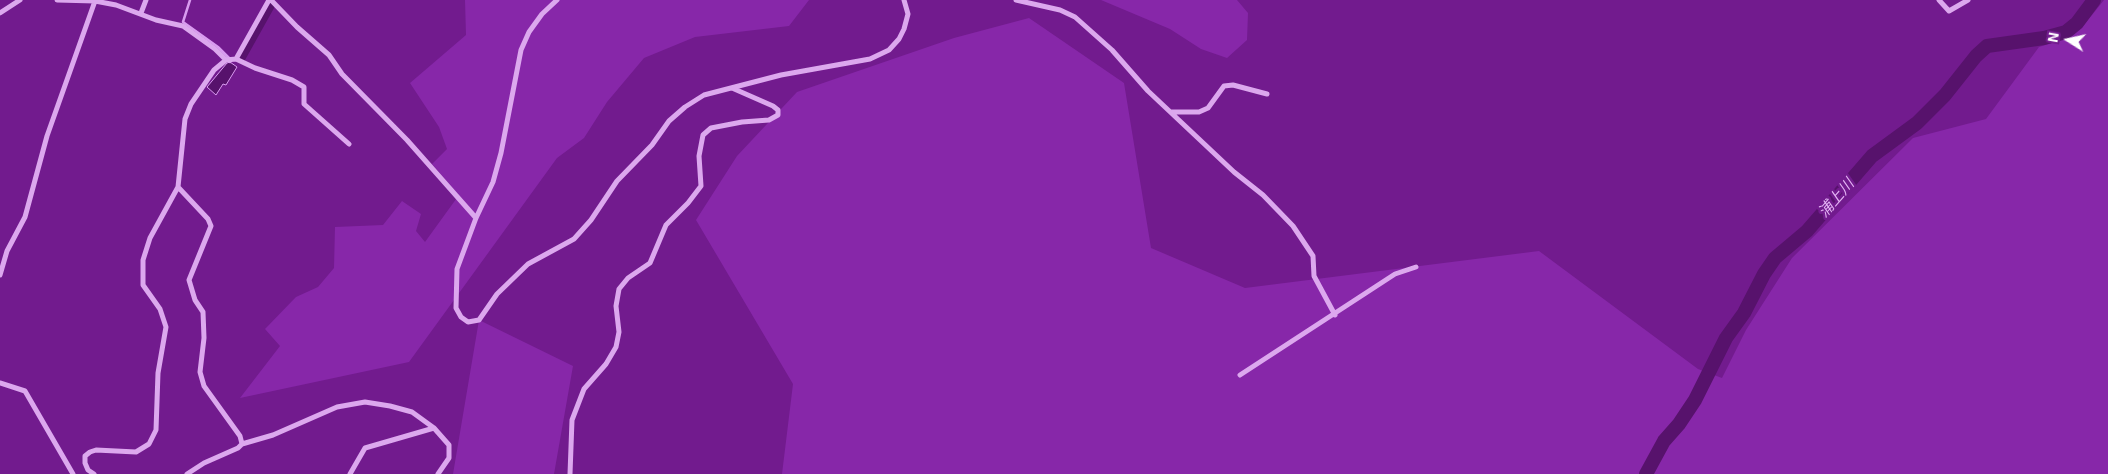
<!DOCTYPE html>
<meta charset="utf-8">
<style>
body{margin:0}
#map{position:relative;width:2108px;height:474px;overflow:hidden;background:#721b8e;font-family:"Exo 2",sans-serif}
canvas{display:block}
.north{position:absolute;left:2043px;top:15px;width:50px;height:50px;-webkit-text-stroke:4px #721b8e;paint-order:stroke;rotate:280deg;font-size:14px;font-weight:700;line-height:20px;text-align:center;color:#fff}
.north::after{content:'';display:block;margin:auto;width:18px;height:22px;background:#fff;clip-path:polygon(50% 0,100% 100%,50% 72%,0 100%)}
</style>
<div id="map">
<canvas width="2108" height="474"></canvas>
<div class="north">N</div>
</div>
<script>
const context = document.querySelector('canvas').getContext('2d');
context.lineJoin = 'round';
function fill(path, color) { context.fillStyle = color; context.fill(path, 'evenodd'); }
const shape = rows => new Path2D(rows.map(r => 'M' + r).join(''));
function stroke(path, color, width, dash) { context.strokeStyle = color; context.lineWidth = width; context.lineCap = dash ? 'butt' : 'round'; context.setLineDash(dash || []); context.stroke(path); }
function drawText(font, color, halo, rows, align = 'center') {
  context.font = font + ' "Exo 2","Noto Sans JP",sans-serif'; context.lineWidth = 5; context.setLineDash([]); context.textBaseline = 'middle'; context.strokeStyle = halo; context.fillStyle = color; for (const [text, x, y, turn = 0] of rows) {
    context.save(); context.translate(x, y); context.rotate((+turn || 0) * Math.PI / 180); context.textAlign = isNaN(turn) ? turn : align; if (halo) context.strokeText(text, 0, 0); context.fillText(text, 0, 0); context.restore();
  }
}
const green = shape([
 [465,0,809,0,789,26,695,37,644,58,607,102,584,138,557,158,409,362,240,398,280,346,265,329,296,297,318,287,334,268,335,227,383,225,402,201,421,214,416,231,425,242,459,195,432,164,447,149,439,127,410,83,466,35],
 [1101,0,1237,0,1248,13,1247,40,1227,58,1201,49,1170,29],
 [2104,0,2108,0,2108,474,782,474,793,384,696,220,737,156,797,92,954,38,1029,18,1124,83,1151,248,1245,288,1539,251,1698,369,1722,378,1746,330,1792,258,1913,138,1986,119,2039,47,2058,41,2084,25],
 [479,320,573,366,554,474,453,474]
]);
const water = shape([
 [230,62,237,67,226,85,223,84,216,95,207,87,227,63,230,62]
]);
const stream = shape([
 [190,0,183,22,218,47,229,58,230,62]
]);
const canal = shape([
 [241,58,270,6]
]);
const river = shape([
 [1646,474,1664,441,1679,424,1695,400,1726,338,1744,313,1764,274,1775,258,1807,231,1872,156,1917,123,1945,95,1976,56,1987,46,2044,38,2066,32,2077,23,2094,0]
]);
const street = shape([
 [57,0,95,1,116,5,156,20,183,26,215,49,226,60],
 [271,0,297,27,329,55,342,74,407,140,476,218],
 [557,0,542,14,529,32,521,50,501,153,493,182,476,218,457,269,456,308,461,317,468,322,479,320,497,294,528,264,574,239,591,220,617,181,652,145,669,121,685,107,704,95,781,75,870,59,889,50,899,39,904,29,908,14,904,0],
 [1016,0,1060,10,1075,17,1112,50,1148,91,1234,172,1263,195,1293,226,1313,256,1314,276,1335,315],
 [1939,0,1949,11,1968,0],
 [0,13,20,0],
 [141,13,146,0],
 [236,59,255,68,292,80,304,87,304,104,349,144],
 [1171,112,1199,112,1208,108,1224,86,1233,85,1267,94],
 [178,187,208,219,211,226,189,280,195,300,203,312,204,338,200,372,204,386,240,436,242,444],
 [0,275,7,251,25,217,47,136,95,1],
 [1240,375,1395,274,1416,267],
 [0,383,25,391,73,474],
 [434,428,449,445,449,458,438,474],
 [94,474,88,470,85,463,85,456,90,452,96,450,136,452,149,444,156,430,158,373,166,327,160,309,143,285,143,260,150,238,178,187,185,119,191,104,214,70,226,60,236,59,269,0],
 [187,474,204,463,238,448,242,444,273,435,337,407,365,402,390,406,412,412,434,428,365,448,350,474],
 [570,474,572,420,584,389,606,364,616,347,619,332,616,306,619,289,628,278,650,263,666,225,688,203,701,186,699,156,703,135,711,128,742,122,769,120,778,115,778,110,773,106,732,88]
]);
const waterNames = [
 ["浦上川",1836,198,-49]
];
fill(green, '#8727a9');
fill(water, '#57126c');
stroke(water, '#d99bf0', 1);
stroke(stream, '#d99bf0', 2.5);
stroke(canal, '#57126c', 9);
stroke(river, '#57126c', 14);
stroke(street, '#dca8ee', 5);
drawText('italic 15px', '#e4b4f5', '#721b8e', waterNames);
</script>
